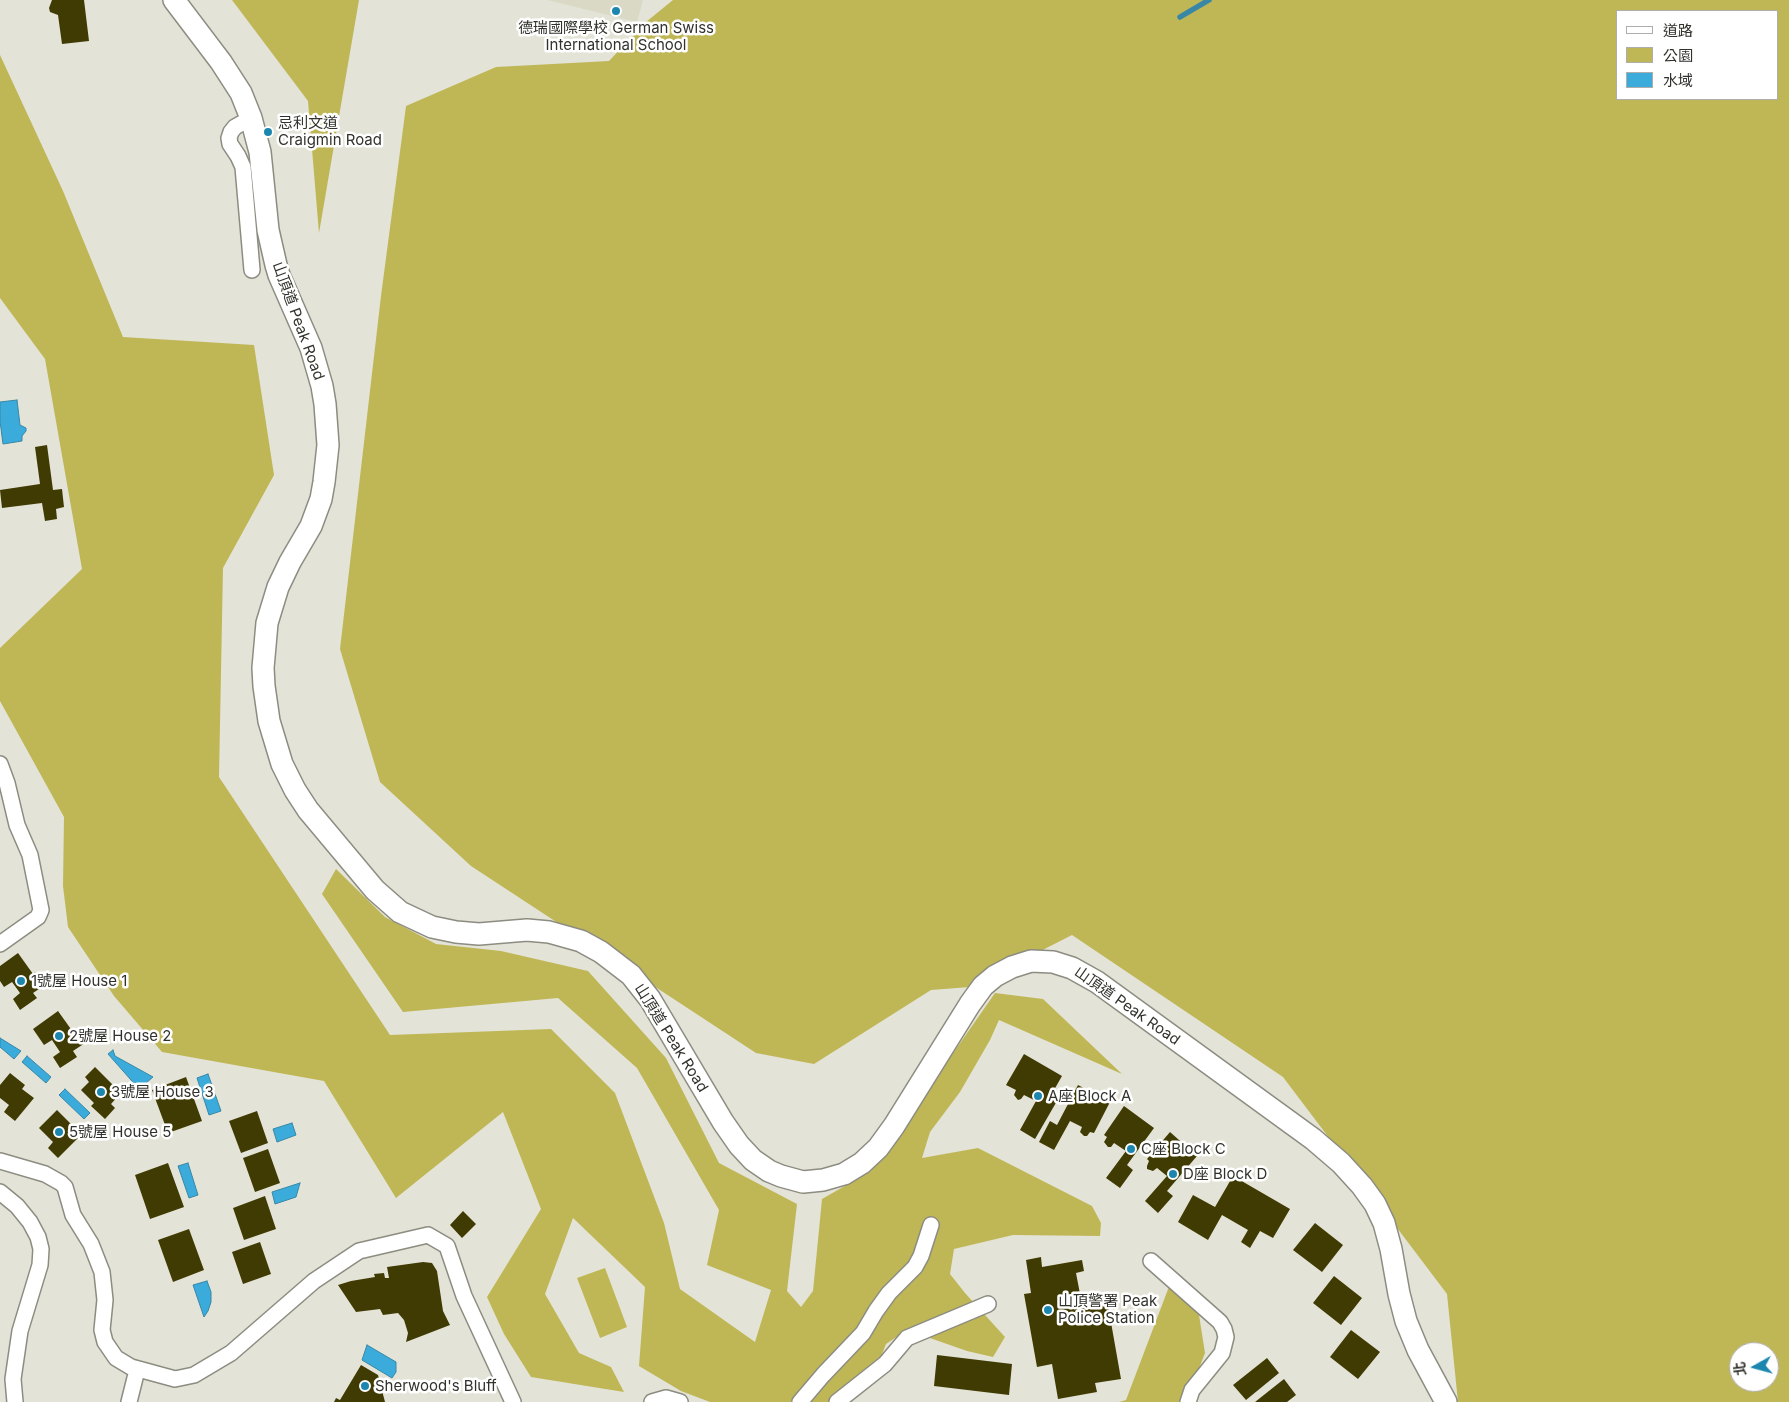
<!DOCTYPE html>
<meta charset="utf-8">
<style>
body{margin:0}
#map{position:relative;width:1789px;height:1402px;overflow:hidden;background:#e4e3d7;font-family:Inter,"Noto Sans TC",sans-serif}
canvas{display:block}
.legend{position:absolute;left:1616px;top:10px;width:162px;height:90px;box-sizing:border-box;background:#fff;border:1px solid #adadab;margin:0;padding:6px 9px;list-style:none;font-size:15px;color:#32322d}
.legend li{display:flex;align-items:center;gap:10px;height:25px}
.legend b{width:25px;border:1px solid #adadab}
.north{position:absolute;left:1729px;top:1342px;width:50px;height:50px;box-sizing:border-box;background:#fff;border:1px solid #adadab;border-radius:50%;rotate:263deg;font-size:14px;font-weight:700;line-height:20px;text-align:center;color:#32322d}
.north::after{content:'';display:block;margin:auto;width:18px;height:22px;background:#1c86ae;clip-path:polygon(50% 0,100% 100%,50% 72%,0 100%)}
</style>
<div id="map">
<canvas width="1789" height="1402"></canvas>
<ul class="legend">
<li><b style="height:6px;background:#fff"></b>道路</li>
<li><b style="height:14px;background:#bfb756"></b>公園</li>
<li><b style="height:14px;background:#3aabda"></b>水域</li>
</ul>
<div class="north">北</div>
</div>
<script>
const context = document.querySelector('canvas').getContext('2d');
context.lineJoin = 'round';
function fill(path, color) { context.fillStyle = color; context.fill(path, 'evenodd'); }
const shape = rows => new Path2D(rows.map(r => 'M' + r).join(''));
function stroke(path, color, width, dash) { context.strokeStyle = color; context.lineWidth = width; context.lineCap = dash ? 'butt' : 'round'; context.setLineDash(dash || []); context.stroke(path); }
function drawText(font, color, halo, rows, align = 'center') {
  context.font = font + ' Inter,"Noto Sans TC",sans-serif'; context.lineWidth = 5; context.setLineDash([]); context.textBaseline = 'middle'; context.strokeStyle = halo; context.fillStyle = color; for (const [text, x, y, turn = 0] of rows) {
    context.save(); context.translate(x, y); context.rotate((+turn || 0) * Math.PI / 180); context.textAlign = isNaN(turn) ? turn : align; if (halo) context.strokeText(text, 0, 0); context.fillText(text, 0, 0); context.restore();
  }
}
const built = shape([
 [547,0,643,0,637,22]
]);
const green = shape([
 [232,0,359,0,319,233,308,101],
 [673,0,1789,0,1789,1402,1458,1402,1447,1294,1283,1077,1072,935,970,987,931,990,814,1064,756,1053,471,866,380,782,340,649,381,296,406,106,496,67,609,61,646,22],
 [1618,11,1778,11,1778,99,1618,99],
 [1739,1352,1769,1352,1769,1382,1739,1382],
 [0,55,63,191,123,337,254,345,274,475,223,568,219,777,390,1035,551,1029,615,1093,664,1223,680,1289,755,1342,771,1290,707,1265,719,1210,637,1068,558,998,403,1012,322,894,336,869,385,917,436,944,501,951,588,971,666,1058,719,1163,797,1204,787,1291,801,1307,813,1291,822,1199,871,1171,995,993,1043,999,1122,1074,999,1020,990,1040,960,1092,930,1132,922,1158,978,1148,1092,1206,1101,1223,1100,1236,1013,1235,954,1249,950,1274,965,1293,1005,1337,993,1357,967,1351,907,1330,886,1344,873,1377,849,1402,710,1402,681,1391,639,1366,645,1287,573,1218,545,1294,579,1353,611,1367,624,1392,531,1377,504,1334,487,1297,541,1209,503,1112,396,1198,324,1081,162,1052,114,996,68,927,63,886,64,817,0,701,0,648,82,569,45,359,0,298],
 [605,1268,627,1327,600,1338,577,1278],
 [1170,1284,1190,1303,1199,1315,1205,1353,1200,1366,1181,1402,1119,1402,1126,1400]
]);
const water = shape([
 [17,400,20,425,26,428,26,431,22,436,22,441,3,444,0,421,0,402,17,400],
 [0,1038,21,1051,14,1059,0,1047,0,1038],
 [113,1050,115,1056,153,1077,139,1089,108,1054,113,1050],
 [27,1056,51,1077,46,1083,22,1062,27,1056],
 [208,1074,221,1111,209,1115,197,1078,208,1074],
 [65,1089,90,1113,84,1119,59,1095,65,1089],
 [292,1123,296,1135,277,1142,273,1129,292,1123],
 [188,1163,198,1195,189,1198,178,1166,188,1163],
 [300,1183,296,1197,275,1204,272,1192,300,1183],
 [207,1281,211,1292,211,1302,208,1311,204,1317,193,1285,207,1281],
 [367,1345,396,1362,396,1372,392,1378,362,1360,367,1345]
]);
const stream = shape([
 [1180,17,1209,0]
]);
const building = shape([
 [52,0,84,0,89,41,62,44,58,15,50,12,49,8],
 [47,445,53,490,62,489,64,507,56,509,57,519,45,521,42,503,2,508,0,490,40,484,35,447],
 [18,953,33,974,35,972,45,985,33,993,37,998,20,1010,13,999,20,993,12,982,4,987,0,981,0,966],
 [58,1011,73,1032,76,1030,85,1043,73,1051,77,1057,60,1068,53,1057,60,1052,52,1040,44,1045,33,1029],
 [1024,1054,1062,1076,1050,1097,1057,1101,1035,1139,1020,1130,1036,1101,1024,1095,1021,1099,1018,1100,1014,1095,1016,1090,1006,1085],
 [95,1067,121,1093,111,1104,115,1108,105,1119,91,1106,94,1103,81,1090,89,1082,85,1077],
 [10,1073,25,1085,22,1089,34,1098,15,1121,4,1112,9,1105,0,1098,0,1085],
 [186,1077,202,1121,168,1133,152,1090],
 [1078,1085,1110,1102,1094,1133,1090,1132,1087,1136,1084,1136,1080,1132,1082,1127,1070,1121,1054,1150,1039,1142,1050,1121,1057,1125],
 [1124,1106,1154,1128,1127,1165,1133,1170,1120,1188,1106,1178,1126,1151,1114,1143,1111,1147,1108,1147,1104,1142,1107,1137,1104,1135],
 [57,1110,71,1124,68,1127,79,1137,58,1158,48,1148,53,1142,39,1128],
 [257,1111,268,1143,241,1153,229,1121],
 [1170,1132,1197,1156,1167,1191,1173,1196,1158,1213,1145,1201,1167,1176,1157,1168,1153,1171,1147,1169,1147,1166,1149,1161,1147,1159],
 [268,1149,280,1183,255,1192,243,1158],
 [168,1163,184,1207,150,1219,135,1175],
 [1233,1176,1290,1209,1273,1238,1260,1231,1250,1248,1241,1242,1248,1230,1222,1215,1208,1240,1178,1222,1193,1195,1215,1207],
 [265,1196,276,1229,244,1240,233,1208],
 [463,1211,476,1224,462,1238,450,1225],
 [1315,1223,1343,1245,1322,1272,1293,1250],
 [189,1229,204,1270,173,1282,158,1240],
 [260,1242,271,1274,243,1284,232,1252],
 [1041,1257,1042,1267,1082,1260,1084,1271,1076,1273,1081,1299,1106,1294,1121,1379,1095,1383,1097,1392,1058,1399,1052,1364,1037,1367,1024,1294,1031,1293,1026,1260],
 [423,1262,432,1263,437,1271,443,1311,450,1325,406,1342,408,1333,404,1320,398,1313,383,1315,380,1309,356,1312,338,1285,351,1281,375,1277,374,1274,384,1273,385,1278,389,1278,387,1267],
 [1334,1276,1362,1298,1341,1325,1313,1303],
 [1351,1330,1380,1352,1358,1379,1330,1357],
 [937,1355,1012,1364,1009,1395,934,1386],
 [1267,1358,1279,1373,1246,1400,1233,1385],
 [361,1365,378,1375,385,1402,334,1402,336,1398,340,1400],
 [1284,1379,1296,1395,1287,1402,1255,1402]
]);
const minor = shape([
 [251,118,235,127,231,132,229,138,230,144,238,156,243,167,252,270],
 [0,764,7,783,17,825,30,855,41,910,38,917,0,944],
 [0,1161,45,1174,61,1183,65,1187,73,1215,91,1244,102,1272,105,1300,102,1330,105,1342,116,1358,131,1367,175,1379,194,1375,231,1353,314,1281,359,1251,428,1235,447,1246,464,1296,513,1402],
 [0,1192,17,1206,30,1222,38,1237,41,1249,40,1265,20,1331,13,1379,15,1402],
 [1151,1261,1220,1322,1224,1329,1226,1337,1222,1353,1192,1390,1188,1402],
 [129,1402,137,1370],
 [652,1402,666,1398,680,1402],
 [800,1402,823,1375,863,1333,876,1311,889,1293,915,1267,921,1256,931,1225],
 [837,1402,885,1364,907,1338,988,1304]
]);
const secondary = shape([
 [174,0,221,62,241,93,251,118,260,152,268,230,276,265,279,275,311,348,322,386,325,404,328,445,324,482,321,499,311,526,290,562,278,587,267,623,263,668,264,686,269,721,282,764,295,790,308,810,375,890,400,912,432,927,456,932,479,934,527,930,549,932,581,941,601,952,631,975,650,999,723,1122,739,1145,753,1160,769,1171,781,1176,803,1182,823,1180,844,1174,862,1163,878,1148,894,1126,970,1004,983,986,995,976,1012,967,1031,961,1053,962,1072,968,1097,982,1313,1139,1341,1163,1362,1186,1375,1204,1384,1223,1391,1249,1399,1294,1406,1321,1418,1350,1446,1402]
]);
const markers = [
 [616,11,5,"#1c86ae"],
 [268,132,5,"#1c86ae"],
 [21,981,5,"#1c86ae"],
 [59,1036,5,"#1c86ae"],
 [101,1092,5,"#1c86ae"],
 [1038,1096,5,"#1c86ae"],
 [59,1132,5,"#1c86ae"],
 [1131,1149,5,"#1c86ae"],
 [1173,1174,5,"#1c86ae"],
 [1048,1310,5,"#1c86ae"],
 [365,1386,5,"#1c86ae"]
];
const poiNames = [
 ["德瑞國際學校 German Swiss",616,28,"center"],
 ["International School",616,45,"center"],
 ["忌利文道",278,123],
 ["Craigmin Road",278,140],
 ["1號屋 House 1",31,981],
 ["2號屋 House 2",69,1036],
 ["3號屋 House 3",111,1092],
 ["A座 Block A",1048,1096],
 ["5號屋 House 5",69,1132],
 ["C座 Block C",1141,1149],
 ["D座 Block D",1183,1174],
 ["山頂警署 Peak",1058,1301],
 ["Police Station",1058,1318],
 ["Sherwood's Bluff",375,1386]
];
const streetNames = [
 ["山頂道 Peak Road",298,321,70],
 ["山頂道 Peak Road",1127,1006,35],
 ["山頂道 Peak Road",671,1038,58]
];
fill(built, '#dad9c6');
fill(green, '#bfb756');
fill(water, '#3aabda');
stroke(water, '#3887a6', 1);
stroke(stream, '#3887a6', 5.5);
fill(building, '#403b02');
stroke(minor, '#8d8c81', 18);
stroke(secondary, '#8d8c81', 24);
stroke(minor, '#fff', 15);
stroke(secondary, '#fff', 21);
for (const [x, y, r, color] of markers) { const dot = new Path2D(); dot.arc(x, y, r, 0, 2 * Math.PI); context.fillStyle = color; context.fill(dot); stroke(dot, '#fff', 2); }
drawText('15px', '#32322d', '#fff', poiNames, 'left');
drawText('15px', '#32322d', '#fff', streetNames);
</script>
